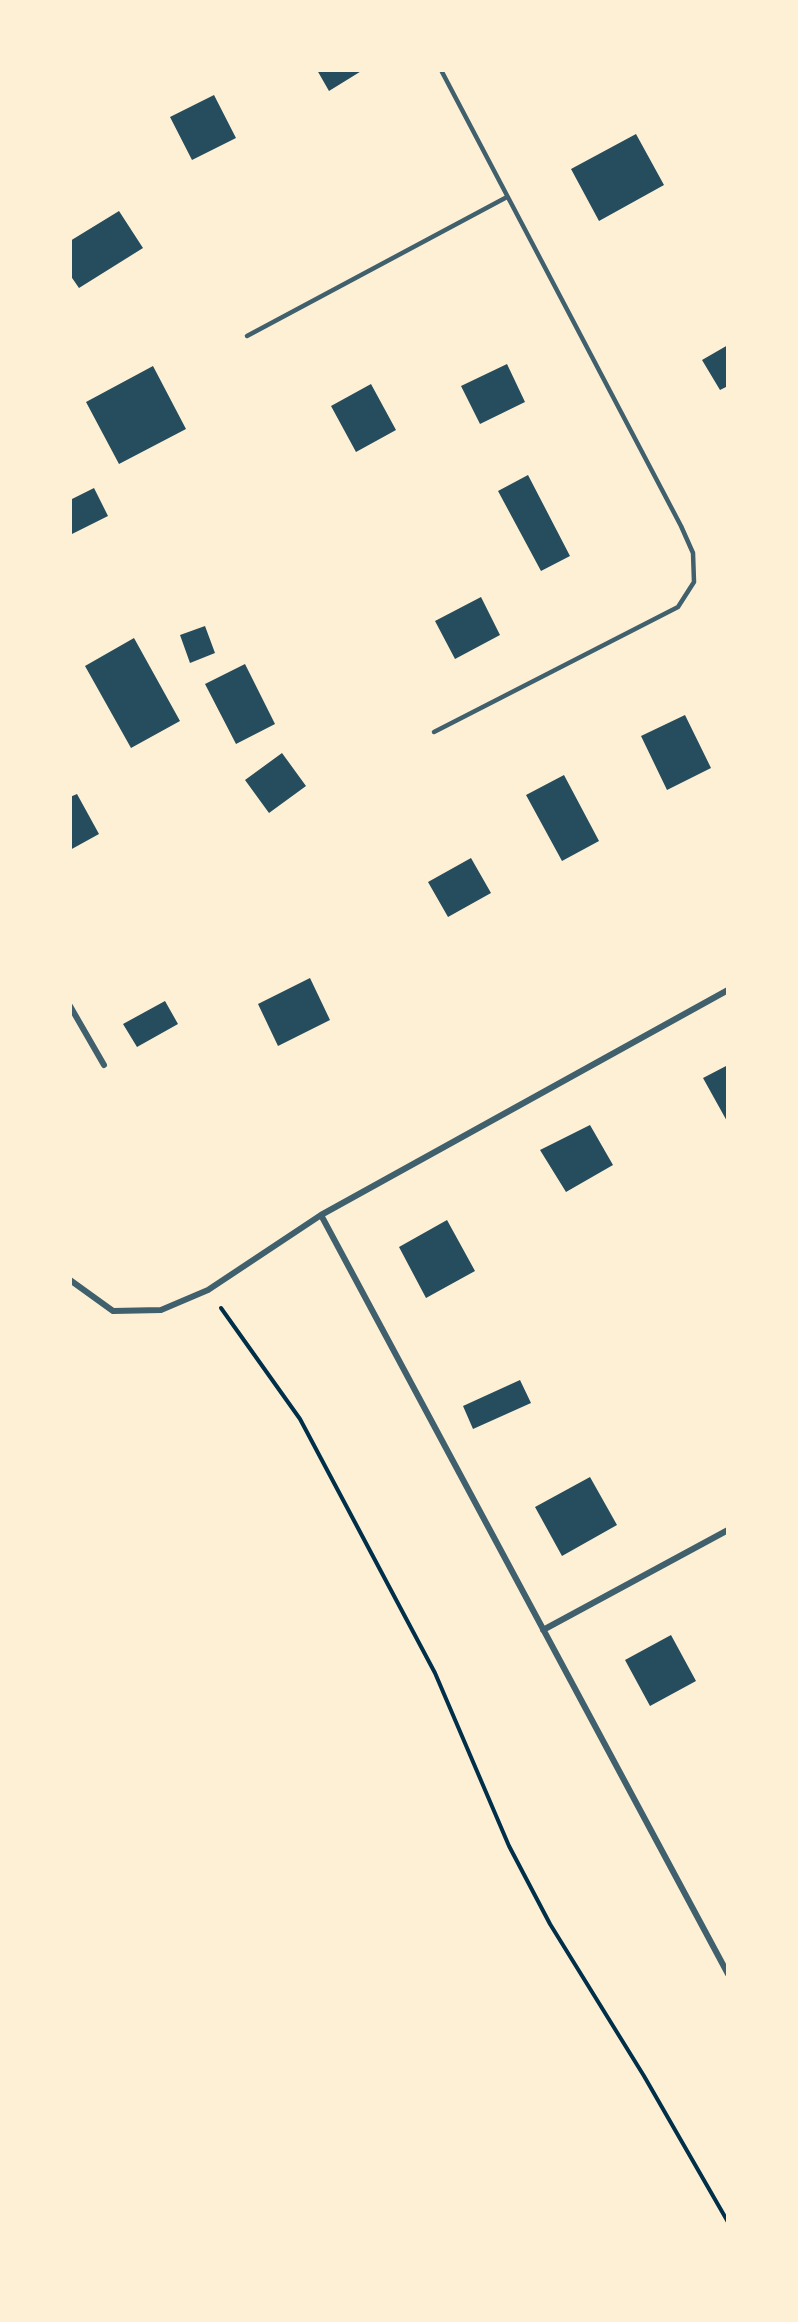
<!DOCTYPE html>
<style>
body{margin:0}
#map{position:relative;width:798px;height:2322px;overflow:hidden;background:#fdf0d5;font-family:"Exo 2",sans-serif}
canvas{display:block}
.frame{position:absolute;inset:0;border:72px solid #fdf0d5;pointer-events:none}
</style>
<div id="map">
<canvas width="798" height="2322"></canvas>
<div class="frame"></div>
</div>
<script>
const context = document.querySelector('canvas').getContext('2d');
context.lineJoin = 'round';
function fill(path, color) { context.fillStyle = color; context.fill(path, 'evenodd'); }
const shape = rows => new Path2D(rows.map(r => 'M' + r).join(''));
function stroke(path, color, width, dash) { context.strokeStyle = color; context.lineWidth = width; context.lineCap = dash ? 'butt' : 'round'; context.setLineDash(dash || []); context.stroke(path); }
const building = shape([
 [317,70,363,70,329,91],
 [214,95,236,138,192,160,170,117],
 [636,134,664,185,599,221,571,169],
 [119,211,143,248,79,288,70,275,70,241],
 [728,345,728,386,720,390,702,360],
 [507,364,525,402,480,424,461,386],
 [153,366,186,429,119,464,86,402],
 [371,384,396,430,356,452,331,406],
 [528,475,570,556,541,571,498,491],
 [94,488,108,516,70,535,70,500],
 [481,597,500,635,455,659,435,621],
 [205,626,215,653,190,663,180,635],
 [134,638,180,721,131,748,85,666],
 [245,664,275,724,236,744,205,684],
 [685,715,711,768,667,790,641,736],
 [282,753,306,786,269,813,245,780],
 [564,775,599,841,562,861,526,795],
 [77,794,99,834,70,850,70,797],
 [471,858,491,893,448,917,428,882],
 [310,978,330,1020,278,1046,258,1004],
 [165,1001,178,1024,137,1047,123,1024],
 [728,1065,728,1123,703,1078],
 [590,1125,613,1165,566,1192,540,1150],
 [447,1220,475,1271,426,1298,399,1247],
 [520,1380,531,1403,473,1429,463,1406],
 [590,1477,617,1525,562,1556,535,1507],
 [671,1635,696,1681,650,1706,625,1660]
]);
const path = shape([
 [221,1308,300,1419,435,1673,509,1846,550,1924,644,2076,728,2222]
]);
const service = shape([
 [247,336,507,197],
 [434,732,678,607,694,582,693,553,681,526,441,70]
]);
const minor = shape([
 [70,1006,104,1065],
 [321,1215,728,1974],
 [70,1280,113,1311,161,1310,208,1290,321,1215,728,990],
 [543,1630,728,1530]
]);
fill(building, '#264d5e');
stroke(path, '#003049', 4);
stroke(service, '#3f606c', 4.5);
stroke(minor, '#3f606c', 6);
</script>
